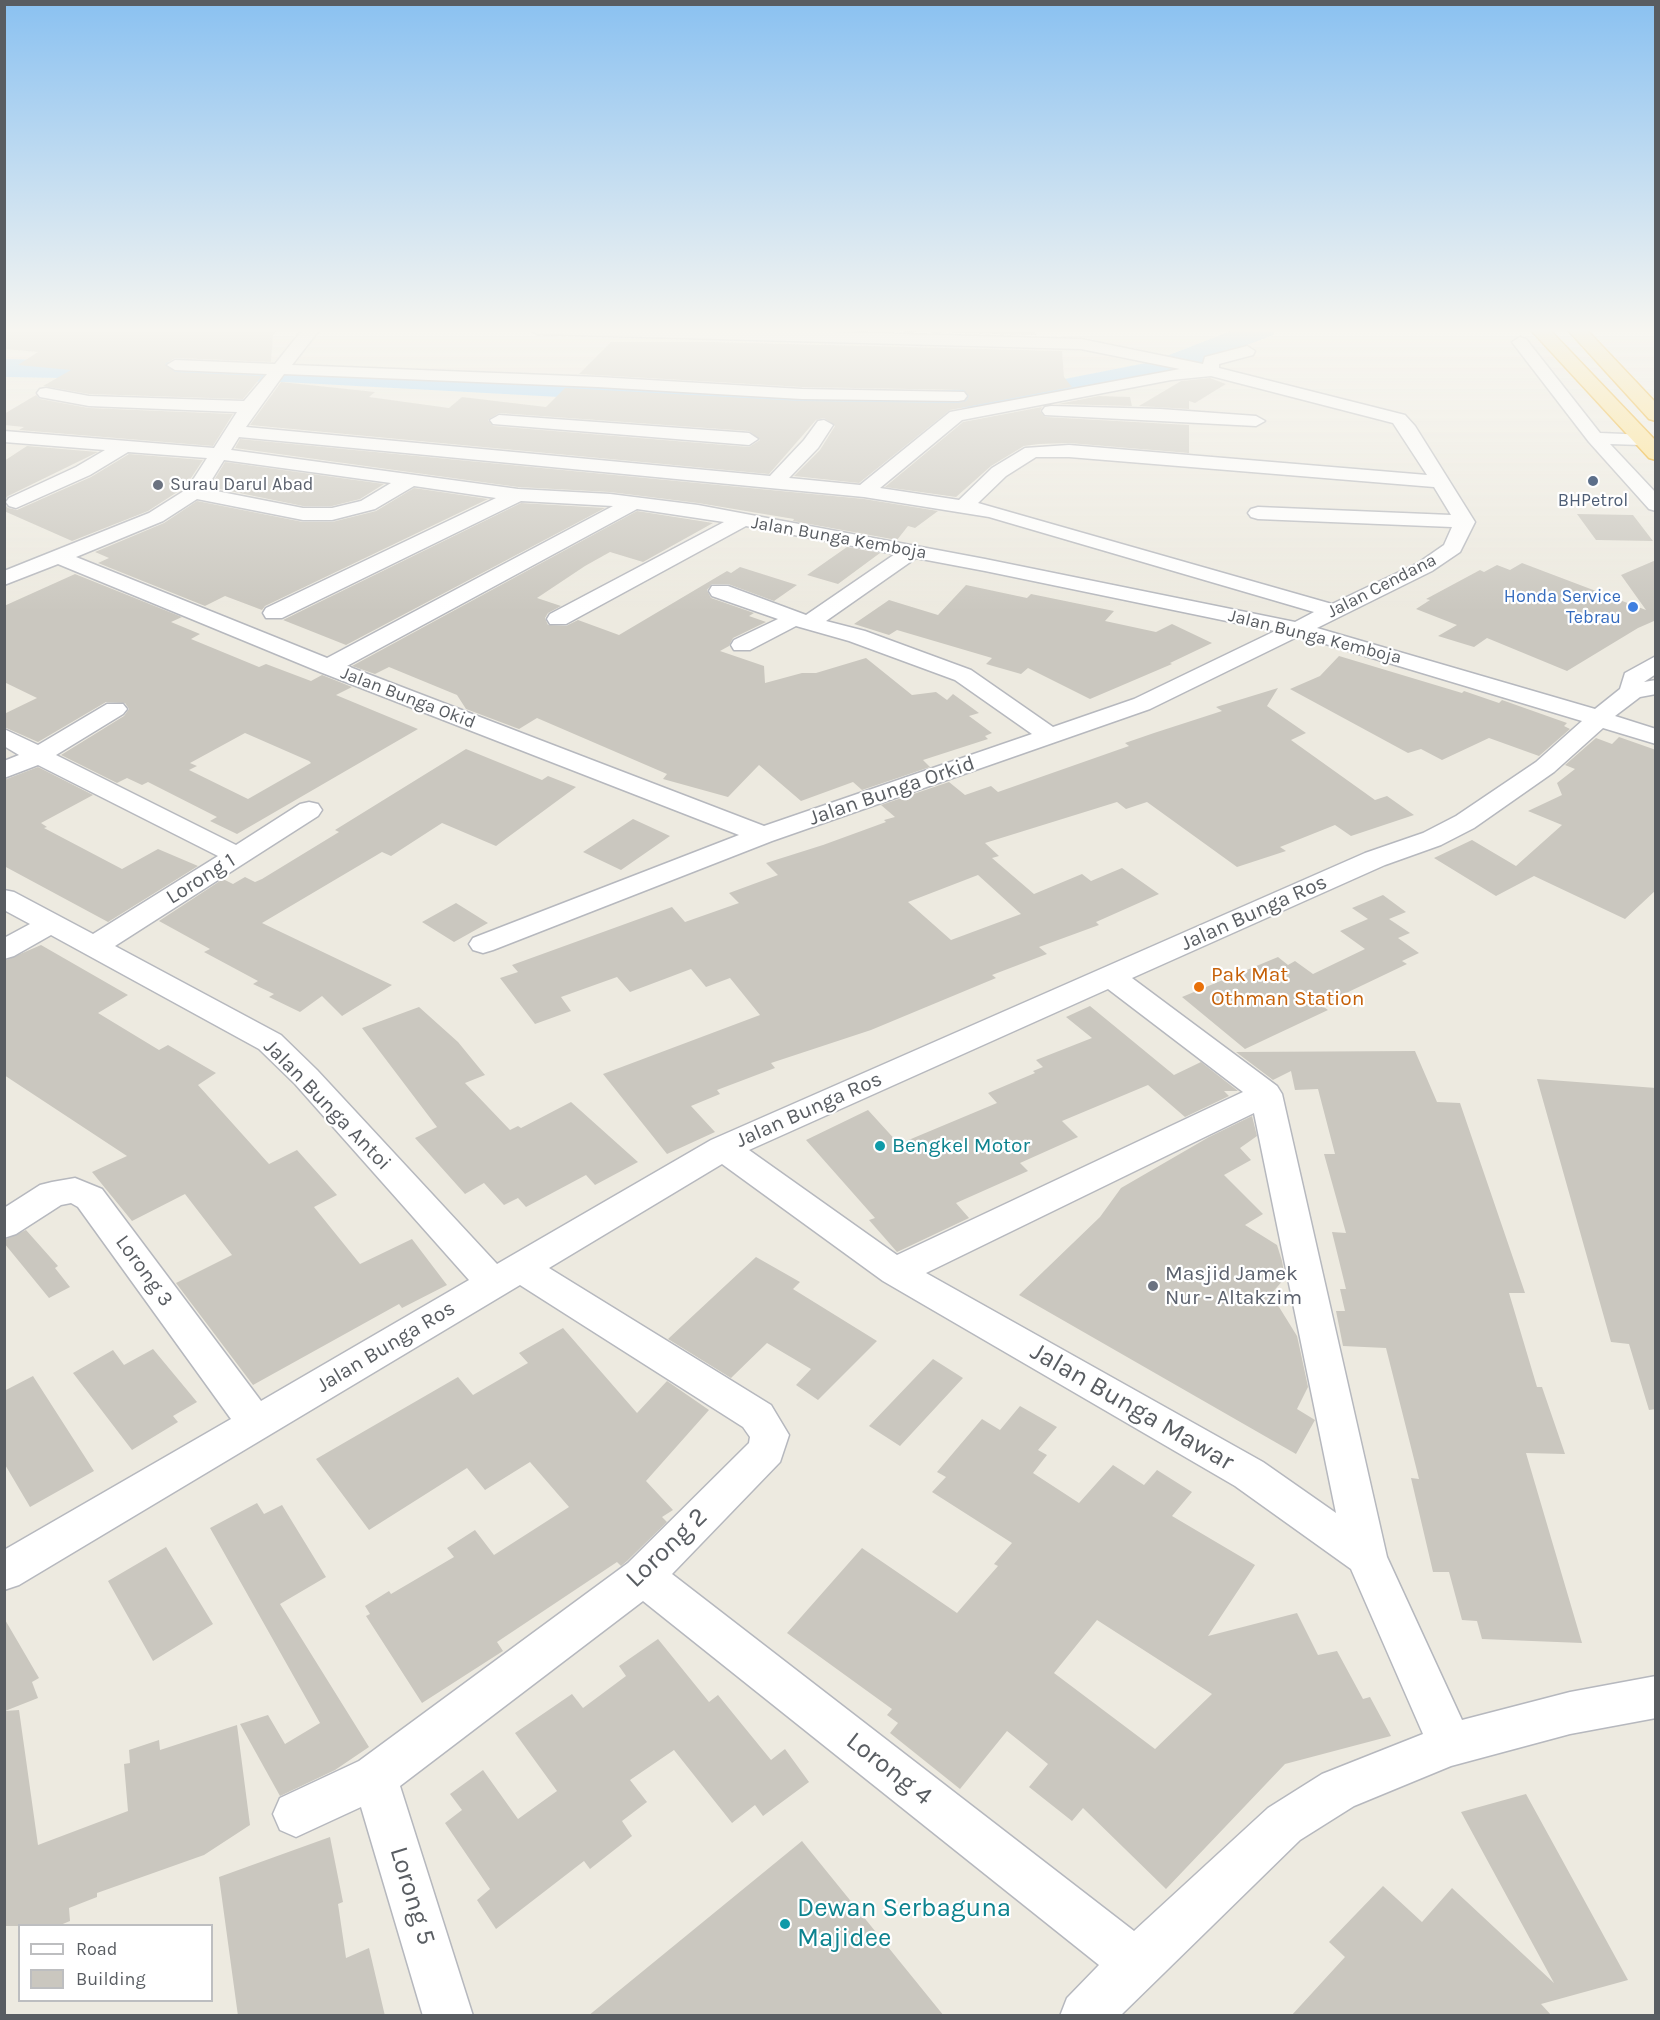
<!DOCTYPE html>
<style>
body{margin:0}
#map{position:relative;width:1660px;height:2020px;overflow:hidden;background:#edeae0;font-family:Karla,sans-serif}
canvas{display:block}
.frame{position:absolute;inset:0;border:6px solid #595d62;pointer-events:none}
.legend{position:absolute;left:18px;top:1924px;width:195px;height:78px;box-sizing:border-box;background:#fff;border:2px solid #bdbec0;margin:0;padding:8px 10px;list-style:none;font-size:18px;color:#595d62}
.legend li{display:flex;align-items:center;gap:12px;height:30px}
.legend b{width:30px;border:2px solid #bdbec0}
</style>
<div id="map">
<canvas width="1660" height="2020"></canvas>
<div class="frame"></div>
<ul class="legend">
<li><b style="height:8px;background:#fff"></b>Road</li>
<li><b style="height:16px;background:#cac7bf"></b>Building</li>
</ul>
</div>
<script>
const context = document.querySelector('canvas').getContext('2d');
context.lineJoin = 'round';
const shape = rows => new Path2D(rows.map(r => 'M' + r).join(''));
function fill(path, color) { context.fillStyle = color; context.fill(path, 'evenodd'); }
function stroke(path, color, width, dash) { context.strokeStyle = color; context.lineWidth = width; context.lineCap = dash ? 'butt' : 'round'; context.setLineDash(dash || []); context.stroke(path); }
function drawText(font, color, halo, rows, align = 'center') {
  context.font = font + ' Karla,sans-serif'; context.lineWidth = 4.5; context.setLineDash([]); context.textBaseline = 'middle'; context.strokeStyle = halo; context.fillStyle = color; for (const [text, x, y, turn = 0] of rows) {
    context.save(); context.translate(x, y); context.rotate((+turn || 0) * Math.PI / 180); context.textAlign = isNaN(turn) ? turn : align; if (halo) context.strokeText(text, 0, 0); context.fillText(text, 0, 0); context.restore();
  }
}
const river = shape([
 [1236,329,1277,329,1273,335,1159,379,1034,403,873,414,283,382,4,377,4,359,283,364,873,394,1034,385,1151,362,1236,329]
]);
const building = shape([
 [4,329,244,329,276,331,273,335,271,362,175,358,165,364,175,372,262,376,243,399,89,394,43,386,71,370,18,365,38,352,4,349],
 [813,329,1035,329,1036,335],
 [611,342,713,342,1062,351,1064,377,1072,387,950,410,859,483,794,476,820,450,835,426,824,418,816,420,769,474,250,425,281,382,375,392,369,397,449,408,462,397,546,407,565,388,802,401,958,403,966,401,969,396,964,390,802,387,579,374],
 [499,413,749,431,760,440,749,447,493,426,488,420],
 [1210,378,1226,384,1195,403,1189,401,1189,409,1139,406,1181,381],
 [36,395,40,399,89,408,233,414,213,446,19,430,24,427,4,425,4,414],
 [1099,396,1130,397,1132,406,1058,404],
 [1042,407,1040,411,1045,417,1189,425,1189,453,1069,443,1039,444,1024,446,991,466,956,497,885,487,963,422],
 [240,439,864,499,938,511,915,528,908,526,897,540,793,521,794,519,698,503,610,492,518,487,235,448],
 [27,446,98,452,8,496,4,500,4,461],
 [129,454,203,460,185,487,148,511,72,541,4,511,4,504,8,508,17,510,91,477],
 [225,462,384,484,360,499,332,506,303,506,210,487],
 [414,488,488,499,265,606,262,610,225,596,205,606,98,563,109,558,95,552,164,523,197,501,303,522,332,522,376,511],
 [521,503,605,508,346,645,283,620],
 [637,511,713,523,643,562,610,552,585,566,537,598,561,606,548,613,545,618,548,625,566,626,578,620,619,635,727,571,731,573,740,567,797,585,774,601,728,584,712,584,707,590,711,598,754,613,749,616,766,622,733,638,729,646,720,651,764,666,765,683,802,673,816,673,866,658,912,695,936,692,947,700,953,694,979,713,969,716,992,733,985,736,988,739,923,760,930,767,862,790,853,782,801,801,759,765,728,797,663,779,667,774,537,718,519,729,466,709,457,695,389,667,375,674,352,666],
 [1577,514,1633,515,1653,541,1596,540],
 [847,547,880,553,838,584,807,575],
 [1656,560,1656,624,1654,621,1638,628,1567,671,1487,638,1474,647,1438,636,1457,625,1416,609,1430,600,1426,599,1480,570,1484,572,1497,565,1510,570,1522,563,1646,610,1621,575],
 [75,574,182,617,171,622,200,634,191,639,259,667,266,664,311,681,322,675,352,687,336,695,418,729,237,834,210,821,217,817,148,782,142,785,127,778,117,783,61,755,124,716,129,709,125,703,106,702,38,742,4,727,4,714,37,698,4,682,4,606],
 [245,733,309,761,311,763,248,799,189,770,197,766,190,763],
 [966,585,1027,598,1031,594,1114,611,1105,621,1156,632,1172,624,1212,643,1170,663,1172,664,1090,699,1028,668,1021,674,986,664,992,658,897,630,889,635,854,624,889,600,938,615],
 [1339,656,1462,693,1464,691,1499,703,1502,700,1567,723,1564,726,1570,729,1539,756,1489,738,1442,760,1421,749,1408,753,1290,689,1320,676],
 [1278,688,1267,706,1306,733,1291,740,1375,800,1387,796,1414,815,1351,836,1335,825,1280,847,1286,851,1237,867,1147,802,1126,809,1117,802,985,843,999,856,992,858,1034,894,1082,874,1091,881,1122,868,1159,894,1096,922,1099,925,1039,947,1047,954,992,975,996,978,871,1030,771,1063,775,1068,717,1090,720,1094,691,1106,715,1132,667,1154,603,1074,760,1015,730,978,706,987,691,969,630,992,617,977,561,997,571,1011,535,1024,500,978,518,972,512,965,672,907,685,922,739,903,729,893,778,875,766,863,823,845,886,822,884,820,895,817,881,805,949,782,965,795,991,786,998,792,1129,746,1125,743,1154,733,1222,711,1216,707],
 [978,875,1021,914,951,940,908,902],
 [1619,737,1656,750,1656,890,1625,919,1534,876,1496,896,1434,858,1472,840,1516,866,1562,825,1528,811,1562,795,1557,783,1575,769,1565,765,1596,738,1612,744],
 [466,749,542,780,548,776,576,787,496,846,442,823,391,856,382,852,262,923,392,985,342,1016,322,996,300,1012,269,997,274,994,253,984,258,981,204,952,210,949,159,921,223,879,233,884,245,877,255,882,262,879,339,832,335,830],
 [38,767,93,795,41,823,47,827,44,828,122,869,158,849,198,866,108,922,4,866,4,780],
 [633,819,670,836,621,870,583,852],
 [1383,895,1406,912,1389,919,1410,933,1398,938,1419,953,1402,961,1407,964,1321,1005,1328,1010,1245,1049,1182,997,1278,957,1288,965,1295,961,1313,974,1365,949,1340,931,1368,919,1352,908],
 [456,903,488,923,454,942,422,922],
 [41,945,128,995,98,1013,159,1050,168,1045,216,1073,198,1085,269,1164,297,1150,337,1195,314,1207,360,1264,412,1239,447,1285,402,1308,399,1304,253,1385,176,1283,232,1255,185,1194,132,1221,92,1172,127,1156,4,1075,4,961],
 [1090,1006,1174,1075,1201,1062,1238,1091,1224,1091,1229,1096,1185,1117,1148,1085,1062,1121,1078,1137,1020,1163,1028,1171,956,1203,969,1218,897,1252,869,1220,875,1218,806,1140,868,1110,899,1144,997,1103,988,1093,1035,1073,1033,1071,1043,1067,1036,1060,1092,1038,1066,1017],
 [419,1007,458,1042,485,1075,465,1083,510,1130,518,1126,521,1128,571,1102,638,1162,595,1185,586,1175,526,1207,518,1198,504,1205,484,1183,465,1194,415,1138,437,1127,362,1028],
 [1415,1051,1437,1102,1460,1103,1525,1293,1509,1293,1537,1387,1542,1387,1565,1454,1526,1453,1582,1643,1482,1639,1477,1621,1462,1620,1449,1572,1433,1572,1411,1478,1419,1479,1386,1348,1343,1346,1336,1311,1345,1311,1340,1289,1346,1289,1332,1232,1346,1233,1324,1154,1335,1154,1318,1089,1295,1090,1291,1071,1273,1080,1236,1052],
 [1537,1079,1656,1088,1656,1409,1649,1410,1629,1344,1611,1342],
 [1252,1116,1257,1136,1240,1148,1251,1160,1224,1175,1263,1214,1245,1225,1277,1245,1282,1261,1285,1278,1271,1294,1297,1336,1301,1354,1308,1387,1297,1409,1315,1420,1296,1454,1019,1295,1100,1217,1121,1188,1209,1137],
 [26,1230,58,1266,55,1268,70,1287,49,1298,4,1243,4,1240],
 [756,1257,800,1282,793,1289,877,1341,818,1400,796,1385,811,1369,767,1343,731,1378,668,1339],
 [563,1328,637,1413,667,1381,709,1410,646,1481,673,1510,662,1517,667,1522,627,1561,621,1566,617,1562,497,1642,503,1651,422,1703,366,1616,370,1614,365,1606,389,1591,391,1594,454,1557,447,1548,475,1530,494,1555,569,1507,530,1462,485,1490,467,1468,369,1530,316,1459,458,1377,473,1395,528,1363,519,1353],
 [153,1349,197,1402,173,1416,178,1422,132,1450,73,1373,113,1350,124,1365],
 [933,1359,963,1378,900,1446,869,1426],
 [33,1376,94,1471,30,1507,4,1463,4,1391],
 [1020,1406,1057,1427,1038,1450,1047,1455,1033,1473,1079,1503,1113,1465,1144,1485,1157,1470,1192,1492,1172,1516,1255,1565,1208,1636,1297,1613,1318,1655,1337,1651,1363,1699,1370,1697,1391,1736,1285,1764,1166,1889,1083,1808,1072,1821,1029,1787,1048,1764,1007,1731,960,1789,890,1733,898,1723,887,1715,892,1709,787,1633,862,1548,957,1613,998,1566,994,1564,1012,1543,932,1492,946,1477,937,1472,982,1419,1000,1430],
 [1097,1620,1212,1694,1155,1749,1054,1673],
 [257,1503,264,1514,282,1505,326,1577,280,1604,369,1747,335,1770,280,1796,240,1724,268,1715,285,1744,320,1723,210,1528],
 [166,1547,213,1624,153,1661,108,1581],
 [4,1618,39,1678,32,1682,38,1698,5,1711,19,1710,38,1845,128,1811,124,1764,130,1763,129,1750,159,1740,160,1750,237,1725,250,1825,204,1855,97,1893,97,1897,69,1908,70,1921,58,1926,4,1926],
 [658,1639,709,1702,718,1695,771,1760,785,1749,809,1782,763,1816,755,1805,732,1823,674,1750,630,1780,647,1802,622,1821,632,1836,590,1869,584,1861,496,1929,477,1900,490,1889,445,1823,462,1810,450,1794,483,1770,518,1819,557,1791,515,1733,572,1694,583,1708,626,1676,619,1666],
 [1526,1794,1628,1980,1541,2004,1552,2016,1291,2016,1345,1957,1329,1942,1383,1886,1422,1922,1452,1888,1554,1983,1461,1812],
 [330,1837,343,1902,338,1904,346,1958,369,1948,385,2016,238,2016,219,1877],
 [802,1841,944,2016,588,2016]
]);
const street = shape([
 [303,329,320,329,292,365,598,377,802,389,964,392,967,396,964,400,958,401,802,399,598,387,284,374,246,427,770,476,804,440,818,421,824,420,833,425,818,448,789,478,860,485,950,412,1180,369,1081,349,537,334,529,329,723,329,1081,339,1203,364,1205,357,1247,346,1255,351,1253,355,1219,364,1219,368,1405,415,1415,426,1475,522,1460,552,1432,571,1317,628,1595,709,1620,689,1625,673,1656,656,1656,674,1644,682,1656,680,1656,694,1640,697,1615,716,1656,729,1656,744,1603,728,1554,772,1474,828,1441,845,1385,865,1132,978,1277,1086,1282,1094,1387,1557,1462,1720,1570,1692,1656,1676,1656,1718,1570,1734,1451,1766,1354,1806,1300,1840,1120,2016,1060,2016,1067,1998,1099,1965,643,1601,400,1786,473,2016,423,2016,361,1807,296,1837,280,1830,273,1814,280,1798,359,1761,628,1563,749,1443,750,1437,743,1427,520,1285,19,1585,4,1590,4,1550,231,1419,78,1207,71,1203,61,1205,16,1234,4,1238,4,1208,40,1185,52,1182,75,1178,102,1189,261,1401,469,1280,295,1084,259,1049,51,935,14,956,4,959,4,938,30,924,4,910,4,890,14,892,93,934,218,856,38,765,4,778,4,761,19,755,4,746,4,729,38,745,107,704,123,704,127,709,123,714,56,755,236,845,300,804,309,802,318,804,322,810,318,816,115,946,281,1035,317,1070,497,1264,711,1140,1365,853,1423,833,1456,816,1536,762,1582,721,1299,636,1150,709,772,841,493,950,483,953,473,950,469,944,473,938,739,835,320,672,58,564,4,585,4,571,149,513,187,489,207,458,128,452,90,475,16,508,9,506,6,502,9,498,76,467,105,450,4,442,4,431,214,448,237,412,89,406,40,397,37,393,40,389,46,388,89,396,244,401,267,374,175,370,167,365,175,360,275,364,303,329],
 [1211,376,1393,423,1427,475,1069,445,1025,448,992,468,959,500,880,488,962,420,1171,380,1211,376],
 [239,437,864,497,989,517,1314,612,1295,622,985,559,698,505,610,494,518,489,231,450,239,437],
 [1036,457,1069,457,1434,487,1451,515,1258,507,1251,509,1248,513,1251,517,1258,519,1452,527,1444,545,1418,563,1332,604,978,503,1006,476,1036,457],
 [224,460,391,483,361,501,332,508,303,508,206,489,224,460],
 [414,486,496,498,266,608,263,613,266,618,282,618,521,501,613,506,327,658,76,557,163,521,197,499,303,520,332,520,375,509,414,486],
 [637,509,724,522,550,614,547,619,550,624,566,624,746,526,895,554,806,615,728,586,712,586,709,591,712,596,778,619,734,640,731,645,734,650,750,650,796,626,849,641,955,680,1032,734,764,826,347,666,637,509],
 [916,558,985,571,1275,631,1134,699,1053,727,971,670,865,631,826,621,916,558],
 [1108,989,1243,1092,897,1255,749,1150,1108,989],
 [1254,1113,1336,1513,1263,1462,926,1273,1254,1113],
 [722,1164,883,1281,1235,1486,1351,1569,1423,1734,1322,1774,1268,1808,1134,1931,672,1574,780,1462,789,1435,771,1405,549,1268,722,1164],
 [1520,337,1526,339,1600,433,1648,435,1650,439,1641,445,1610,444,1656,493,1656,511,1649,509,1589,442,1512,342,1520,337],
 [1051,406,1160,409,1256,416,1265,421,1256,426,1045,415,1042,411,1045,407,1051,406],
 [499,415,749,433,758,439,749,445,493,424,490,420,499,415]
]);
const highway = shape([
 [1530,329,1549,329,1656,441,1656,460,1649,458,1530,329],
 [1567,329,1586,329,1656,403,1656,421,1649,419,1567,329]
]);
const markers = [
 [1593,481,6,"#5c6f8a"],
 [158,485,6,"#6b7280"],
 [1633,607,6,"#3f7fe0"],
 [1199,987,6,"#e8710a"],
 [880,1146,6,"#0f9aa8"],
 [1153,1286,6,"#6b7280"],
 [785,1924,6,"#0f9aa8"]
];
const farWorshipnames = [
 ["Surau Darul Abad",170,485]
];
const farServicenames = [
 ["BHPetrol",1593,501]
];
const farStreetnames = [
 ["Jalan Bunga Kemboja",839,538,10],
 ["Jalan Cendana",1382,586,-27],
 ["Jalan Bunga Kemboja",1315,637,14],
 ["Jalan Bunga Okid",408,698,21]
];
const farShopnames = [
 ["Honda Service",1621,597],
 ["Tebrau",1621,618]
];
const streetNames = [
 ["Jalan Bunga Orkid",892,791,-19],
 ["Lorong 1",201,879,-32],
 ["Jalan Bunga Ros",1254,913,-24],
 ["Jalan Bunga Antoi",327,1105,46],
 ["Jalan Bunga Ros",809,1110,-24],
 ["Lorong 3",144,1271,54],
 ["Jalan Bunga Ros",386,1347,-31]
];
const foodNames = [
 ["Pak Mat",1211,975],
 ["Othman Station",1211,999]
];
const cultureNames = [
 ["Bengkel Motor",892,1146]
];
const worshipNames = [
 ["Masjid Jamek",1165,1274],
 ["Nur - Altakzim",1165,1298]
];
const nearStreetnames = [
 ["Jalan Bunga Mawar",1132,1407,30],
 ["Lorong 2",667,1548,-44],
 ["Lorong 4",889,1769,38],
 ["Lorong 5",412,1896,73]
];
const nearCulturenames = [
 ["Dewan Serbaguna",797,1909],
 ["Majidee",797,1939]
];
fill(river, '#9ed4ff');
fill(building, '#cac7bf');
stroke(street, '#b6b8be', 3);
stroke(highway, '#eda400', 3);
fill(street, '#fff');
fill(highway, '#ffe085');
const sky = context.createLinearGradient(0, 0, 0, 612);
sky.addColorStop(0, '#8ac1f1');
sky.addColorStop(0.54, '#f7f6f1');
sky.addColorStop(1, '#f7f6f100');
context.fillStyle = sky;
context.fillRect(0, 0, 1660, 612);
for (const [x, y, r, color] of markers) { const dot = new Path2D(); dot.arc(x, y, r, 0, 2 * Math.PI); context.fillStyle = color; context.fill(dot); stroke(dot, '#fff', 2); }
drawText('18px', '#5b616d', '#fff', farWorshipnames, 'left');
drawText('18px', '#4e5e75', '#fff', farServicenames);
drawText('18px', '#595d62', '#fff', farStreetnames);
drawText('18px', '#366cbe', '#fff', farShopnames, 'right');
drawText('21px', '#595d62', '#fff', streetNames);
drawText('21px', '#c56008', '#fff', foodNames, 'left');
drawText('21px', '#0d838f', '#fff', cultureNames, 'left');
drawText('21px', '#5b616d', '#fff', worshipNames, 'left');
drawText('26px', '#595d62', '#fff', nearStreetnames);
drawText('26px', '#0d838f', '#fff', nearCulturenames, 'left');
</script>
